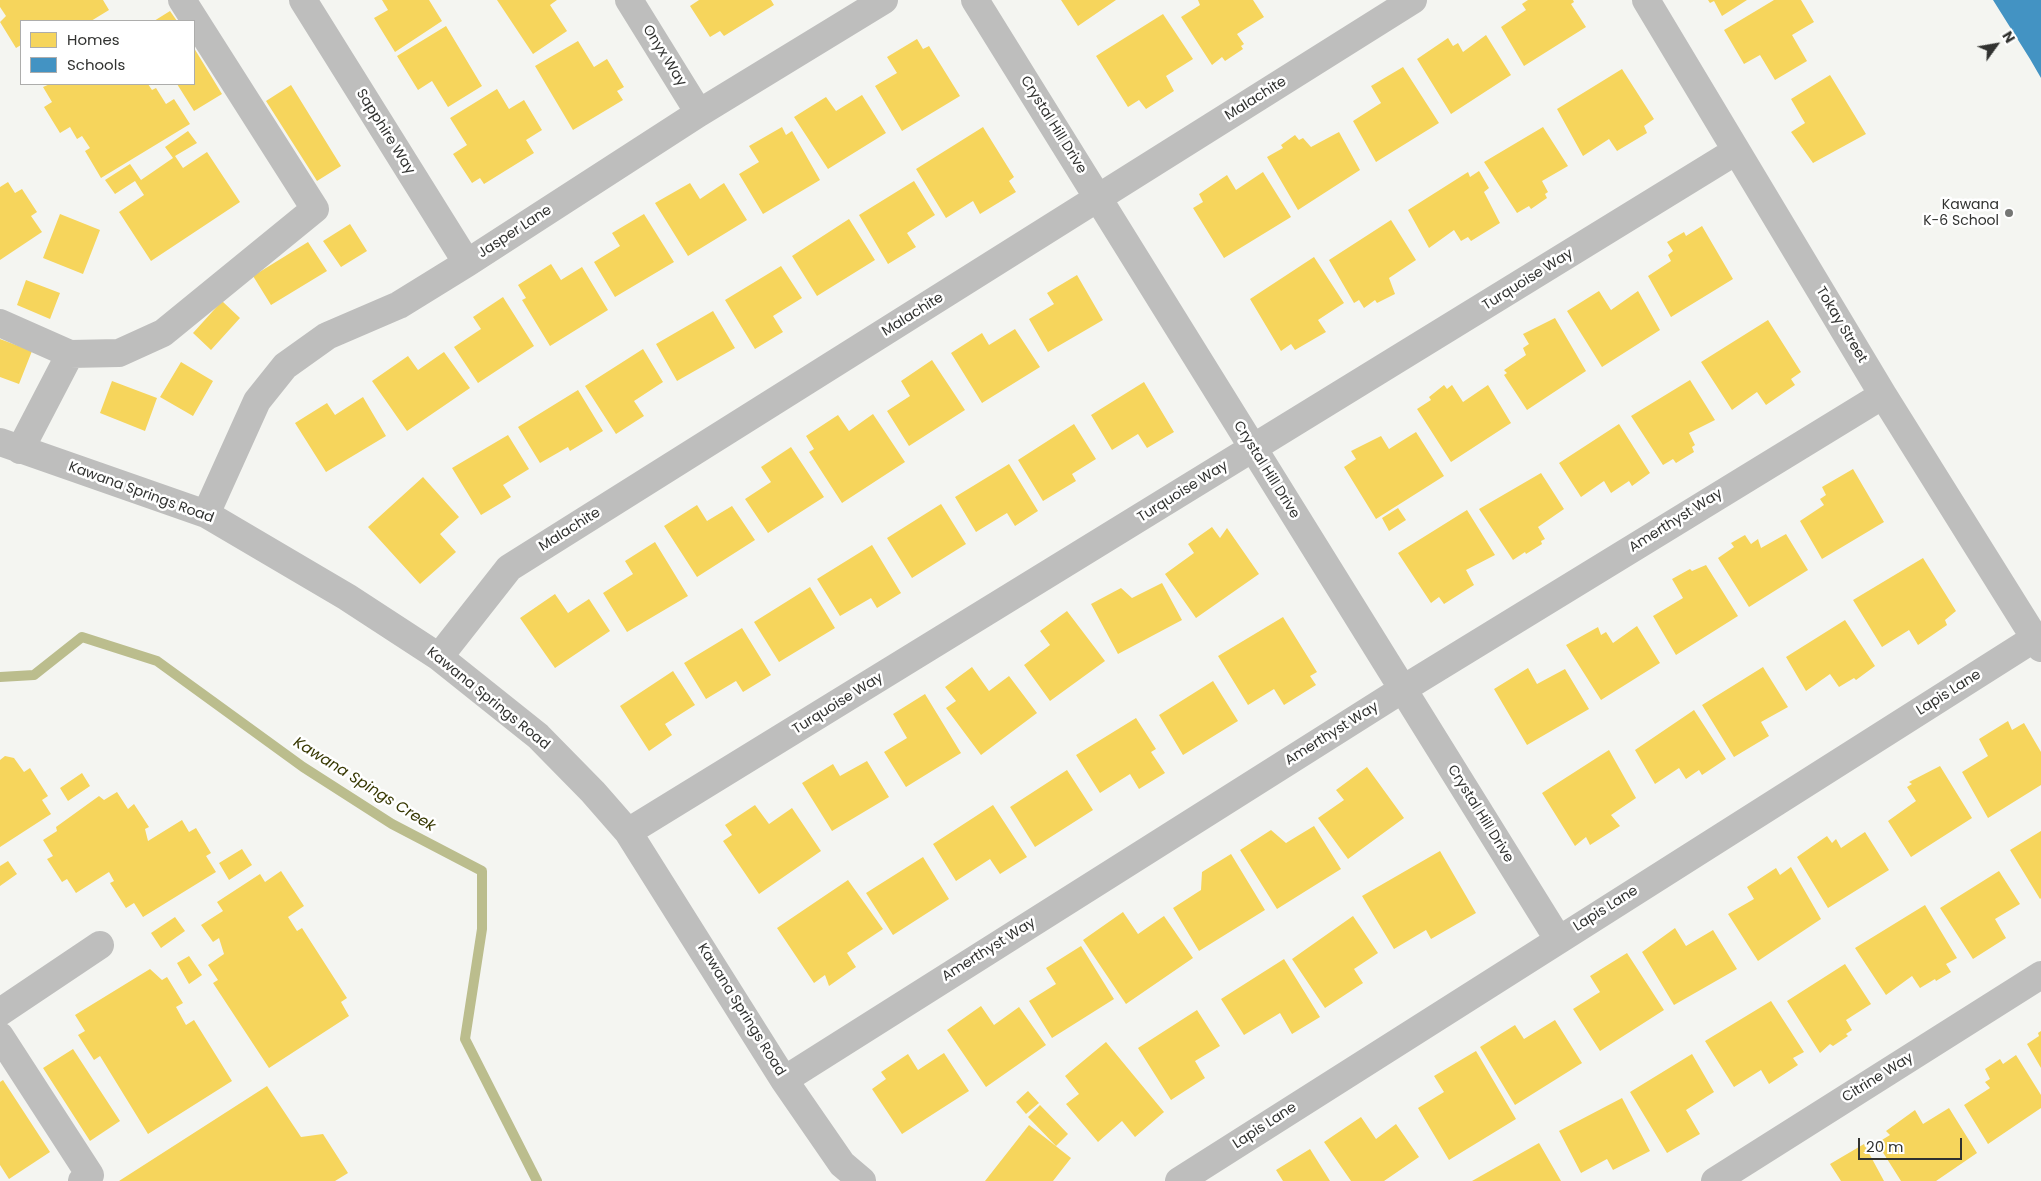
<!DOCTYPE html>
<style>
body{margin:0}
#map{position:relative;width:2041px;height:1181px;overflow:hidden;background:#f4f5f1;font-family:Poppins,sans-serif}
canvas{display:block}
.legend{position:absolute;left:20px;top:20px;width:175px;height:65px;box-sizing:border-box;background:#fff;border:1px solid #adadac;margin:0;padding:6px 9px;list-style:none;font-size:15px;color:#313230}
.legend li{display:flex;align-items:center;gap:10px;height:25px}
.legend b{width:25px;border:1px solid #adadac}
.north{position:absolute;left:1971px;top:20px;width:50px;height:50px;-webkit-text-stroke:4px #fff;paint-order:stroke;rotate:58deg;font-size:14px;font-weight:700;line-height:20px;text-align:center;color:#313230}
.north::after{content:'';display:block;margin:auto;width:18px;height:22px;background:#313230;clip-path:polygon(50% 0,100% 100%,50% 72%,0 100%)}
.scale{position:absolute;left:1858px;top:1138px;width:104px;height:22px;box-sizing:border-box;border:2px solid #313230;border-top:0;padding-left:6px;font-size:15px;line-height:18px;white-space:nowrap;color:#313230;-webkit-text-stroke:4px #fff;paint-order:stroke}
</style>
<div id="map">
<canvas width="2041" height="1181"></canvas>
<ul class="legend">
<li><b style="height:14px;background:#f6d55c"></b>Homes</li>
<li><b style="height:14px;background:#4393c3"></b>Schools</li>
</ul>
<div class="north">N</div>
<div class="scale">20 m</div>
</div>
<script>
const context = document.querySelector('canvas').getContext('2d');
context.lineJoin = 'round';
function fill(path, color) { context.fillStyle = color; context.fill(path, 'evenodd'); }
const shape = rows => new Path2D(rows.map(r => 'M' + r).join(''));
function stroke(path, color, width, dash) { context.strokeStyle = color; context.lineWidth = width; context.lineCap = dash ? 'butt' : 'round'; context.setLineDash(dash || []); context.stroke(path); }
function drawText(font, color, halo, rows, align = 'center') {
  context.font = font + ' Poppins,sans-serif'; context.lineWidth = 5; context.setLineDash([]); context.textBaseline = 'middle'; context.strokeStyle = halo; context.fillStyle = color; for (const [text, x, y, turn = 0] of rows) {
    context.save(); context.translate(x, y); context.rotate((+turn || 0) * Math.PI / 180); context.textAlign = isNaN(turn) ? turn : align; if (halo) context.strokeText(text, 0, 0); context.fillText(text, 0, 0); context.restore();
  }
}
const homes = shape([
 [0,0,103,0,109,10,91,21,21,21,21,45,16,48,0,22,6,16,0,7],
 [382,0,429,0,442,21,395,52,374,18,388,10],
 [497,0,557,0,550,5,567,31,533,54],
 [699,0,771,0,774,5,724,36,720,31,710,37,690,6],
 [1061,0,1116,0,1078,26],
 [1198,0,1253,0,1264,17,1237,34,1244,44,1241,46,1243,49,1225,61,1222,57,1212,65,1181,17,1200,5],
 [1528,0,1573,0,1574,2,1571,4,1586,27,1524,66,1501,27,1526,10,1522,4],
 [1708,0,1747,0,1722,16,1714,1,1710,3],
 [1774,0,1801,0,1814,22,1792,35,1807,61,1775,80,1760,55,1744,64,1724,30],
 [170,11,177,21,154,21],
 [1163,14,1193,59,1166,76,1174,91,1146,109,1139,100,1128,107,1096,56],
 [446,26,482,86,448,107,432,81,418,90,397,56],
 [1486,35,1511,75,1451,114,1417,59,1448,38,1453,46,1458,43,1463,52],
 [917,39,923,49,929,46,960,96,902,131,875,86,897,73,887,57],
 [578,41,594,67,607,59,624,87,617,91,623,100,573,130,535,66],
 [194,48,222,94,194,111,177,84,194,84],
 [1403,67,1439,123,1376,162,1353,121,1381,103,1371,86],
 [1622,69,1654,119,1644,126,1647,133,1617,151,1609,139,1583,156,1557,109],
 [1830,75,1866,134,1813,163,1791,132,1805,123,1791,99],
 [50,84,148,84,152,90,156,88,166,104,174,99,190,124,101,178,85,151,90,148,82,136,77,139,70,127,60,133,44,107,52,102,43,87],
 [291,85,341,166,317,181,266,101],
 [497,89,509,109,524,100,542,130,526,140,534,153,484,184,480,178,472,183,453,154,467,145,450,118],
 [862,95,886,133,828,169,794,117,826,97,836,111],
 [782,127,786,135,792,131,820,180,763,214,739,174,759,162,749,146],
 [983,127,1014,177,1009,181,1016,192,980,214,973,201,946,218,916,169],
 [1543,127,1568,166,1542,181,1548,192,1545,194,1547,198,1531,209,1529,206,1517,213,1484,162],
 [188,131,197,143,175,156,183,168,207,152,240,202,151,261,119,212,144,195,135,181,115,194,105,180,130,164,141,180,173,158,165,147],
 [1339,132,1360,170,1298,210,1267,157,1283,148,1281,145,1295,135,1299,140,1303,138,1311,147],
 [1479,171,1489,188,1484,192,1500,223,1471,241,1468,237,1461,241,1454,230,1429,248,1408,210,1468,172,1470,177],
 [1263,172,1291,217,1224,258,1193,208,1203,202,1199,194,1227,175,1236,190],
 [914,181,935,215,907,233,916,247,888,264,859,215],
 [8,182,15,193,22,189,37,212,31,216,42,232,0,260,0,187],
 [690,183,700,199,724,183,747,220,688,256,655,203],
 [60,214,100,230,83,274,43,258],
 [644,214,674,262,615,297,594,262,620,246,612,233],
 [849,219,875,260,817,296,792,256],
 [1391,220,1416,260,1389,278,1395,294,1377,303,1375,300,1364,308,1359,300,1354,303,1329,260],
 [350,224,367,251,341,267,323,241],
 [1702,226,1733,279,1671,317,1648,276,1671,261,1668,255,1673,251,1667,242,1684,232,1686,236],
 [308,242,327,271,271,305,253,276],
 [1314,257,1344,303,1318,320,1326,332,1295,350,1291,344,1281,351,1250,299],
 [551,264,561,280,582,267,608,310,550,346,522,300,526,298,518,285],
 [781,266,802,298,773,316,783,332,755,349,725,300],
 [1077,275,1103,320,1048,352,1029,319,1054,304,1047,293],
 [26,280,60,293,50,319,17,305],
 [1599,291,1611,310,1638,291,1660,330,1602,367,1567,311],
 [503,297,534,346,478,383,454,347,481,329,473,317],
 [222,301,240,318,211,350,193,333],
 [713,311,735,348,677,381,656,344],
 [1555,318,1586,371,1527,410,1504,375,1507,373,1504,370,1526,355,1523,348,1529,344,1523,334],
 [1768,320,1801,372,1791,379,1795,385,1766,405,1757,392,1732,410,1701,362],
 [1015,329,1040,367,982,403,951,353,982,333,989,345],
 [0,339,32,351,19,384,0,377],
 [643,349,663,382,634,401,644,416,616,434,585,386],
 [444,352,470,388,407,431,372,381,408,356,418,370],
 [932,360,965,410,909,446,887,411,910,396,901,381],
 [181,362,213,381,193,416,160,397],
 [1690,380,1715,420,1689,433,1695,445,1692,447,1694,452,1676,463,1673,459,1663,465,1631,416],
 [112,381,157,398,145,431,100,413],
 [1144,382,1174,432,1147,448,1138,434,1112,450,1091,415],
 [1444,385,1447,389,1452,385,1463,402,1488,385,1511,423,1451,462,1417,409,1431,400,1429,397],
 [578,390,603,431,570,451,568,447,540,463,518,427],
 [363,397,386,436,326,472,295,423,327,403,335,415],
 [873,414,905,462,842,503,809,452,814,449,806,436,838,415,849,431],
 [1074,424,1096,459,1072,474,1076,481,1043,501,1018,460],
 [1619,424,1650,473,1632,486,1629,481,1611,493,1604,481,1581,497,1559,463],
 [1416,432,1444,476,1376,519,1344,467,1356,459,1351,451,1381,436,1389,449],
 [508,435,529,469,503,485,511,497,481,515,452,468],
 [791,447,824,497,768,533,745,499,771,482,761,467],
 [1009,464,1038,511,1015,526,1007,513,976,532,955,497],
 [1853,469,1884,522,1822,559,1800,521,1824,505,1820,499,1826,495,1822,487],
 [1541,473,1564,509,1538,527,1545,539,1541,541,1542,544,1526,554,1525,552,1513,560,1479,509],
 [423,477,459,517,440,534,456,552,420,584,368,527],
 [941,504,966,544,912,578,887,538],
 [697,505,707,521,732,506,755,540,697,577,664,526],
 [1398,508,1406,520,1389,531,1382,518],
 [1467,510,1495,555,1466,570,1474,585,1444,604,1439,597,1431,603,1398,553],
 [1212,527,1220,538,1227,528,1259,574,1196,618,1165,574,1194,553,1188,544],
 [1786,534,1808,570,1749,607,1718,558,1734,547,1731,543,1745,535,1751,544,1758,539,1761,548],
 [655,542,688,596,627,632,603,593,633,574,625,561],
 [872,545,901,593,877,608,871,598,840,616,817,579],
 [1923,558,1956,611,1945,620,1947,625,1918,645,1909,630,1882,647,1853,600],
 [1706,565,1738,616,1676,655,1653,616,1683,598,1672,579,1690,569,1692,571],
 [1162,583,1182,620,1118,654,1091,604,1121,588,1132,598],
 [810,587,835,628,779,662,754,622],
 [555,594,568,613,589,599,610,631,555,668,520,618],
 [1067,611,1105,661,1050,701,1024,665,1050,645,1040,631],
 [1283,617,1317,672,1310,676,1316,685,1284,705,1274,689,1248,705,1218,656],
 [1845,620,1875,666,1856,680,1854,678,1839,687,1830,674,1806,691,1786,657],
 [1637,626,1660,663,1601,700,1566,645,1598,627,1601,635,1606,632,1613,643],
 [742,628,771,675,743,692,736,681,706,699,684,663],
 [972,667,989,691,1009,676,1037,713,981,755,946,708,956,701,945,687],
 [1763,667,1788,707,1761,722,1769,736,1734,757,1702,705],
 [1528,668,1537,684,1565,669,1589,709,1527,745,1494,689],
 [673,671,695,705,665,724,672,735,649,751,620,706],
 [1213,681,1238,721,1183,755,1159,715],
 [925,694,961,753,906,787,884,752,907,738,893,714],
 [1694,710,1726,759,1702,775,1699,770,1686,779,1679,768,1655,784,1635,750],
 [1136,718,1156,749,1151,752,1165,773,1139,789,1130,774,1100,793,1076,755],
 [2008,721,2012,730,2024,723,2041,752,2041,785,1988,818,1962,772,1988,756,1979,739],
 [1609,750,1636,798,1611,815,1620,826,1590,845,1586,837,1575,846,1542,793],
 [5,756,14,758,24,772,30,768,48,796,42,800,51,814,0,847,0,760],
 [867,761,889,797,832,831,802,783,833,764,840,776],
 [1940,766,1972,818,1911,857,1888,821,1916,801,1907,787,1912,784,1909,782],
 [1367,767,1404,818,1348,859,1318,818,1344,800,1336,790],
 [1067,770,1093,810,1035,847,1010,807],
 [82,773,90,786,68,801,60,788],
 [117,792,128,809,134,804,149,827,145,829,148,841,182,820,189,832,196,828,211,853,206,856,216,872,143,917,134,903,126,908,110,883,114,881,109,872,76,893,67,879,62,882,47,859,53,856,43,840,57,831,56,827,99,796,104,800],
 [755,805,769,824,792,808,821,851,759,894,723,841,732,835,725,825],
 [993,805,1027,857,1000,874,990,859,956,881,933,844],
 [1314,826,1341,869,1277,909,1240,850,1271,830,1286,843],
 [2041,831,2041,898,2040,899,2010,850],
 [1865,832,1889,870,1828,908,1797,857,1827,836,1832,843,1836,839,1841,848],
 [242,849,252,865,229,880,219,863],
 [1440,851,1476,913,1431,939,1426,930,1394,949,1362,896],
 [1231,854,1265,910,1199,951,1173,908,1201,890,1202,872],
 [923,857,949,899,893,935,866,893],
 [8,861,17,874,0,886,0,866],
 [1791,867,1821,919,1758,961,1728,914,1754,899,1747,887,1776,868,1780,875],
 [281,871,304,906,288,917,297,931,302,928,347,998,341,1002,349,1016,269,1068,213,983,218,980,208,965,224,954,219,938,213,942,201,925,223,911,217,902,260,874,265,882],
 [1999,871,2020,904,1995,919,2006,938,1973,959,1940,908],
 [848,880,883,929,847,953,856,967,829,986,825,975,814,983,777,928],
 [1925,905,1957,958,1946,964,1951,972,1936,981,1935,979,1920,988,1912,976,1886,995,1855,948],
 [1123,912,1138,934,1164,916,1193,958,1126,1004,1083,940],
 [1353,916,1378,953,1354,969,1363,983,1325,1008,1292,959],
 [175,917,185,931,161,948,151,933],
 [1675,928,1686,946,1713,930,1737,969,1674,1005,1642,952],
 [1081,946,1114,999,1052,1038,1029,1001,1056,984,1046,968],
 [1627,953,1664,1010,1600,1051,1573,1009,1600,992,1590,976],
 [189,956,202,975,189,984,177,963],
 [1284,959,1320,1017,1292,1034,1280,1013,1244,1035,1221,999],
 [1845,964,1871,1004,1846,1020,1852,1030,1846,1034,1848,1036,1833,1046,1830,1044,1820,1053,1787,1001],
 [150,969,162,980,167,977,183,1003,176,1007,186,1025,194,1020,232,1081,148,1134,100,1056,94,1060,78,1035,85,1031,75,1015],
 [1771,1001,1804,1052,1793,1058,1798,1065,1769,1084,1761,1070,1734,1087,1705,1041],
 [981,1006,994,1025,1019,1007,1046,1045,986,1087,947,1030],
 [1197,1010,1220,1046,1195,1061,1205,1078,1171,1100,1138,1048],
 [1555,1020,1582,1063,1515,1105,1480,1047,1515,1025,1524,1039],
 [2041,1031,2041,1068,2027,1044,2039,1036,2038,1033],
 [1106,1042,1164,1112,1135,1137,1122,1121,1098,1142,1066,1104,1079,1094,1065,1076],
 [73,1049,120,1121,90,1141,43,1068],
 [1476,1051,1516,1119,1449,1160,1418,1108,1444,1092,1434,1076],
 [944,1053,969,1091,902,1134,872,1089,886,1079,881,1072,908,1054,918,1070],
 [1692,1054,1714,1092,1686,1110,1700,1134,1667,1153,1630,1092],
 [2016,1055,2041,1095,2041,1108,1988,1144,1964,1105,1990,1088,1985,1082,1990,1079,1985,1069,2000,1059,2003,1064],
 [3,1080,50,1152,9,1179,0,1165,0,1082],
 [267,1086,301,1137,323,1134,348,1173,335,1181,119,1181],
 [1028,1091,1039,1103,1026,1114,1016,1102],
 [1622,1098,1650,1151,1613,1170,1607,1159,1581,1173,1559,1131],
 [1040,1105,1068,1134,1056,1146,1028,1117],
 [1949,1108,1977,1153,1936,1181,1901,1181,1877,1143,1890,1135,1886,1131,1915,1110,1923,1124],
 [1361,1117,1376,1139,1396,1124,1419,1157,1384,1181,1351,1181,1324,1142],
 [1029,1125,1071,1158,1053,1181,985,1181],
 [1539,1143,1561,1181,1472,1181],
 [1864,1144,1884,1181,1841,1181,1830,1164],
 [1310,1149,1330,1181,1283,1181,1276,1170]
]);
const schools = shape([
 [1993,0,2041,0,2041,78,2030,59]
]);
const stream = shape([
 [0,677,34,675,82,637,157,661,303,767,392,824,482,871,482,929,465,1039,537,1181]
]);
const minor = shape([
 [303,0,467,263],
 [629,0,699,113],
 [975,0,1558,939],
 [1646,0,1883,395,2041,648],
 [0,323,70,354,119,353,163,333,315,209,182,0],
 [0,442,206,514,347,597,439,657,538,736,593,792,628,832,784,1080,842,1164,862,1181],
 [20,450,70,354],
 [206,514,257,401,285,366,327,336,399,305,467,263,699,113,884,0],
 [439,657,509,568,1413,0],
 [628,832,1736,151],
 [0,1012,100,945],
 [0,1036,90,1175,82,1181],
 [784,1080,1403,689,1883,395],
 [1179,1181,2035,638],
 [1715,1181,2041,975]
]);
const markers = [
 [2009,213,5,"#757674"]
];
const streetNames = [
 ["Onyx Way",664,56,58],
 ["Malachite",1256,99,-32],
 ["Crystal Hill Drive",1053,125,58],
 ["Sapphire Way",385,132,58],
 ["Jasper Lane",515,232,-33],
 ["Turquoise Way",1528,280,-32],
 ["Malachite",913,315,-32],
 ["Tokay Street",1841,325,59],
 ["Crystal Hill Drive",1266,470,58],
 ["Turquoise Way",1183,492,-32],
 ["Kawana Springs Road",141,493,20],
 ["Amerthyst Way",1676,521,-32],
 ["Malachite",570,530,-32],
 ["Lapis Lane",1949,693,-32],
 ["Kawana Springs Road",488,699,39],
 ["Turquoise Way",838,704,-32],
 ["Amerthyst Way",1332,734,-32],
 ["Crystal Hill Drive",1480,814,58],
 ["Lapis Lane",1606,909,-32],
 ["Amerthyst Way",989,950,-32],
 ["Kawana Springs Road",741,1010,58],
 ["Citrine Way",1878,1078,-32],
 ["Lapis Lane",1265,1126,-33]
];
const poiNames = [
 ["Kawana",1999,205],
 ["K-6 School",1999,221]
];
const waterNames = [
 ["Kawana Spings Creek",364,785,32]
];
fill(homes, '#f6d55c');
fill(schools, '#4393c3');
stroke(stream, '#bbbd8d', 10);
stroke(minor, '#bebebd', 28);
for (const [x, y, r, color] of markers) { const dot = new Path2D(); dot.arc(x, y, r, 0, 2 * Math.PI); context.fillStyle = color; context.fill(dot); stroke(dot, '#fff', 2); }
drawText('14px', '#313230', '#fff', streetNames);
drawText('14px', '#313230', '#fff', poiNames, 'right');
drawText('italic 15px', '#363700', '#fff', waterNames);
</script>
